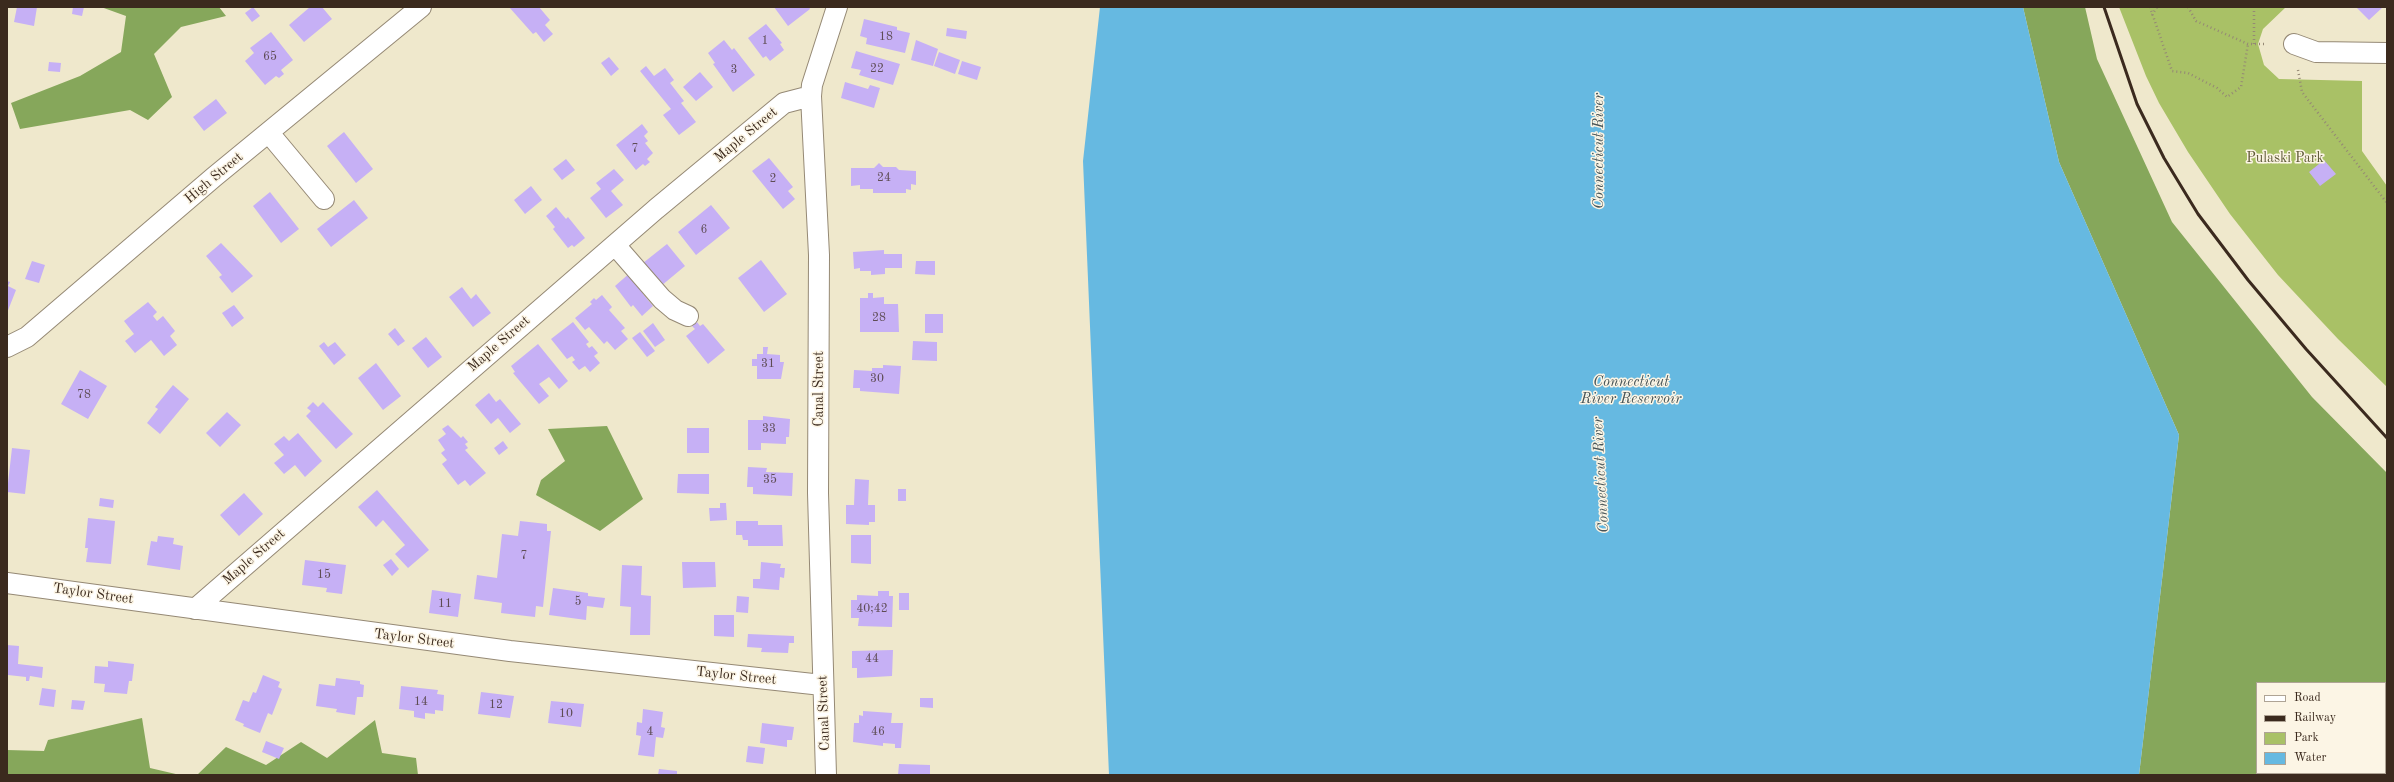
<!DOCTYPE html>
<style>
body{margin:0}
#map{position:relative;width:2394px;height:782px;overflow:hidden;background:#efe8cc;font-family:"Old Standard TT",serif}
canvas{display:block}
.frame{position:absolute;inset:0;border:8px solid #3b2a1e;pointer-events:none}
.legend{position:absolute;left:2256px;top:682px;width:130px;height:92px;box-sizing:border-box;background:#fcf5e5;border:1px solid #afa495;margin:0;padding:5px 7px;list-style:none;font-size:12px;color:#3b2a1e}
.legend li{display:flex;align-items:center;gap:8px;height:20px}
.legend b{width:20px;border:1px solid #afa495}
</style>
<div id="map">
<canvas width="2394" height="782"></canvas>
<div class="frame"></div>
<ul class="legend">
<li><b style="height:5px;background:#fff"></b>Road</li>
<li><b style="height:5px;background:#3b2a1e"></b>Railway</li>
<li><b style="height:11px;background:#a9c166"></b>Park</li>
<li><b style="height:11px;background:#66b9e1"></b>Water</li>
</ul>
</div>
<script>
const context = document.querySelector('canvas').getContext('2d');
context.lineJoin = 'round';
function fill(path, color) { context.fillStyle = color; context.fill(path, 'evenodd'); }
const shape = rows => new Path2D(rows.map(r => 'M' + r).join(''));
function stroke(path, color, width, dash) { context.strokeStyle = color; context.lineWidth = width; context.lineCap = dash ? 'butt' : 'round'; context.setLineDash(dash || []); context.stroke(path); }
function drawText(font, color, halo, rows, align = 'center') {
  context.font = font + ' "Old Standard TT",serif'; context.lineWidth = 3; context.setLineDash([]); context.textBaseline = 'middle'; context.strokeStyle = halo; context.fillStyle = color; for (const [text, x, y, turn = 0] of rows) {
    context.save(); context.translate(x, y); context.rotate((+turn || 0) * Math.PI / 180); context.textAlign = isNaN(turn) ? turn : align; if (halo) context.strokeText(text, 0, 0); context.fillText(text, 0, 0); context.restore();
  }
}
const green = shape([
 [2119,7,2286,7,2263,29,2258,44,2264,65,2279,79,2362,81,2362,151,2387,186,2387,387,2338,339,2278,275,2230,214,2188,152,2159,103,2146,76]
]);
const forest = shape([
 [101,7,219,7,226,16,181,27,154,54,172,97,148,120,130,110,20,129,11,103,80,76,121,52,126,16],
 [2023,7,2085,7,2097,59,2172,222,2312,397,2387,473,2387,775,2139,775,2179,435,2059,162],
 [2257,683,2385,683,2385,773,2257,773],
 [607,426,643,499,600,531,536,495,541,480,565,461,548,429],
 [142,718,150,768,180,775,7,775,7,750,44,751,48,740],
 [375,720,382,753,416,758,418,775,197,775,226,747,266,765,301,742,327,758]
]);
const water = shape([
 [1100,7,2023,7,2059,162,2179,435,2139,775,1109,775,1083,161]
]);
const building = shape([
 [17,7,37,7,34,26,14,22],
 [73,7,84,7,82,16,72,14],
 [253,7,260,16,252,22,245,13],
 [310,7,322,7,332,19,304,42,289,25],
 [509,7,539,7,550,20,545,25,553,34,544,42,536,32,533,34],
 [774,7,809,7,810,9,788,26],
 [2356,7,2383,7,2369,20],
 [864,19,897,27,897,30,910,33,905,53,866,44,867,38,860,36],
 [766,24,782,43,780,44,784,50,770,61,766,56,763,58,748,38],
 [947,28,967,31,966,39,946,36],
 [271,32,293,60,281,70,284,74,279,78,276,76,265,85,245,61,254,53,250,48],
 [724,40,732,50,734,48,755,75,733,92,713,64,715,63,708,53],
 [916,40,938,49,933,66,911,60],
 [856,51,900,64,893,85,859,75,861,70,851,68],
 [939,52,960,60,955,74,934,66],
 [609,57,619,69,611,76,601,63],
 [962,61,981,67,977,80,958,74],
 [49,62,61,63,60,72,48,71],
 [646,66,654,76,665,68,674,80,670,83,684,101,681,103,696,122,679,135,663,115,671,109,640,71],
 [700,72,713,87,696,101,683,87],
 [845,82,868,89,870,85,880,88,874,108,841,98],
 [216,99,227,113,204,131,193,117],
 [642,124,648,132,644,136,648,141,645,143,653,153,647,159,650,162,645,166,643,164,636,170,616,145],
 [344,132,373,169,356,183,327,146],
 [769,158,793,187,788,191,795,199,783,209,752,171],
 [566,159,575,170,562,180,553,169],
 [2324,160,2336,174,2320,186,2309,172],
 [879,163,883,167,896,167,899,170,916,171,916,185,911,184,911,190,906,189,906,193,873,193,873,189,860,189,860,185,851,186,851,168,874,168],
 [614,169,624,180,611,191,623,205,606,218,590,198,601,189,596,183],
 [531,186,542,200,525,214,514,200],
 [270,192,299,229,281,243,253,206],
 [354,200,368,218,331,247,317,229],
 [711,205,730,228,696,255,678,232],
 [556,207,566,219,568,217,585,238,574,247,572,245,568,248,553,229,555,227,546,216],
 [221,243,253,276,232,293,219,277,222,275,206,256],
 [667,244,685,266,661,286,643,263],
 [884,250,884,254,902,254,902,268,885,268,885,274,871,275,871,271,860,271,860,268,854,269,853,252],
 [761,260,787,294,764,312,738,278],
 [32,261,45,265,39,283,25,279],
 [916,261,935,261,935,275,915,274],
 [631,272,647,291,643,294,653,306,642,316,633,305,631,307,615,286],
 [7,281,10,282,8,286,16,290,7,313],
 [462,287,471,299,476,294,491,313,473,327,449,297],
 [868,293,873,293,873,298,884,297,884,304,898,304,899,332,860,332,860,298,868,298],
 [602,295,612,307,609,310,625,328,621,331,628,339,615,350,607,341,604,344,589,327,585,330,575,318,592,304,590,302,594,298,596,300],
 [148,302,157,312,153,316,157,321,163,316,175,331,170,336,177,345,164,356,151,340,135,353,125,341,134,334,124,321],
 [234,305,244,318,232,327,222,313],
 [925,314,943,314,943,333,925,333],
 [573,322,589,342,586,344,589,348,592,346,598,353,594,356,600,363,590,372,585,366,579,370,572,362,575,360,572,356,567,359,551,339],
 [697,322,700,326,703,324,725,350,708,364,686,336,695,329,692,326],
 [653,323,665,340,655,347,643,331],
 [395,328,405,341,398,346,388,334],
 [640,332,655,351,647,357,632,338],
 [426,337,442,357,428,368,412,348],
 [913,341,937,342,937,361,912,360],
 [324,342,328,347,335,342,346,355,334,365,319,346],
 [538,344,568,381,559,389,549,377,539,384,549,396,539,404,513,373,515,372,511,366],
 [763,347,768,347,767,354,780,355,780,362,784,362,781,379,757,379,757,366,752,366,752,359,757,359,757,354,763,354],
 [376,363,401,396,383,410,358,378],
 [883,365,901,366,899,394,860,391,860,388,853,388,854,370,872,371,872,368,883,368],
 [80,370,107,386,88,419,61,404],
 [173,385,189,399,160,434,147,423,158,409,155,407],
 [489,393,496,402,500,399,521,424,510,433,498,418,491,424,475,405],
 [313,402,318,407,323,402,353,434,336,449,306,416,311,411,307,408],
 [227,412,241,425,220,447,206,433],
 [763,416,790,419,789,437,786,437,786,444,761,443,761,450,748,450,748,420,763,420],
 [448,425,461,438,463,436,468,442,465,444,468,448,465,450,486,473,470,486,465,480,458,485,442,464,447,460,441,453,445,450,438,440,446,434,442,429],
 [687,428,709,428,709,453,687,453],
 [298,433,322,461,305,477,295,465,284,474,274,463,284,455,274,444,284,436,289,441],
 [503,441,508,448,499,455,494,448],
 [12,448,30,450,25,494,7,492],
 [748,467,767,468,766,472,793,473,792,496,753,494,753,487,747,487],
 [678,474,709,474,709,494,677,493],
 [855,479,869,480,868,505,875,505,875,522,869,522,869,525,846,524,846,505,854,505],
 [898,489,906,489,906,501,898,501],
 [377,490,429,550,408,568,395,554,405,545,383,520,376,527,358,507],
 [244,493,263,514,239,536,220,515],
 [100,498,114,500,113,508,99,506],
 [720,503,726,503,727,520,710,521,709,508,720,508],
 [88,518,115,521,111,564,86,562,88,548,85,548],
 [520,521,547,524,547,531,551,531,543,607,536,606,535,617,501,613,502,603,474,599,477,575,497,578,502,534,518,536],
 [736,521,758,521,758,525,782,525,783,546,748,546,748,540,743,540,742,535,736,535],
 [851,535,871,535,871,564,851,563],
 [158,536,174,538,173,544,183,546,180,570,147,565,151,541,157,542],
 [391,559,399,569,392,576,383,565],
 [305,560,346,565,342,594,326,592,327,588,302,585],
 [682,562,715,562,716,587,683,588],
 [761,562,781,564,780,568,785,568,784,578,780,577,779,590,753,588,753,579,760,579],
 [622,565,642,566,641,595,651,596,650,635,630,635,631,607,620,606],
 [553,588,588,593,588,596,605,598,603,608,587,606,586,620,549,615],
 [432,590,461,594,458,617,429,613],
 [878,591,889,591,889,596,893,596,892,627,858,626,859,618,851,618,851,600,857,600,857,595,878,596],
 [899,593,909,593,909,610,899,610],
 [737,596,749,597,748,613,736,612],
 [714,615,734,615,734,637,714,636],
 [748,634,794,636,794,643,789,643,788,653,761,652,762,648,747,647],
 [7,645,19,646,18,664,43,667,42,678,30,676,29,681,26,681,26,677,8,675],
 [893,650,892,676,857,678,857,668,852,668,852,651],
 [108,661,134,664,132,681,129,681,127,694,104,692,105,684,94,683,95,666,108,667],
 [263,675,280,682,278,687,282,689,272,715,268,713,260,733,243,726,244,724,235,720,243,700,249,702,253,692,256,693],
 [336,678,360,681,360,684,364,685,363,697,357,697,355,715,336,712,337,709,316,706,319,684,335,686],
 [401,686,438,690,437,694,444,695,443,711,435,710,435,714,425,713,425,719,414,717,414,711,399,709],
 [42,688,56,690,54,707,39,705],
 [481,692,514,696,510,718,478,714],
 [920,698,933,698,933,708,920,707],
 [72,700,85,701,83,710,71,709],
 [551,701,584,704,581,727,548,723],
 [643,709,663,712,661,727,665,728,663,738,656,737,654,757,638,755,641,736,636,735,637,722,642,723],
 [863,711,892,713,891,723,903,723,901,748,895,748,895,744,883,743,883,746,853,742,854,723,859,723,859,715,863,716],
 [762,723,794,727,792,740,787,740,787,747,760,743],
 [266,741,284,748,279,759,262,752],
 [748,746,765,748,763,764,746,762],
 [899,764,930,765,930,775,898,775],
 [659,769,677,771,677,775,658,775]
]);
const path = shape([
 [2150,7,2172,71,2188,73,2217,88,2227,97,2241,87,2248,44],
 [2188,7,2196,21,2248,44,2266,44],
 [2254,7,2254,44],
 [2152,15,2157,7],
 [2298,70,2302,92,2387,203]
]);
const minor = shape([
 [2294,44,2316,52,2387,53],
 [269,133,324,199],
 [615,245,662,299,675,310,688,316],
 [7,347,27,337,214,177,421,7],
 [7,583,510,651,822,685],
 [195,609,656,209,784,103,811,96],
 [826,775,818,493,819,255,811,96,812,85,837,7]
]);
const rail = shape([
 [2104,7,2137,104,2164,158,2198,214,2248,280,2306,349,2387,438]
]);
const numberNames = [
 ["18",886,37],
 ["1",765,41],
 ["65",270,57],
 ["22",877,69],
 ["3",734,70],
 ["7",635,149],
 ["24",884,178],
 ["2",773,179],
 ["6",704,230],
 ["28",879,318],
 ["31",768,364],
 ["30",877,379],
 ["78",84,395],
 ["33",769,429],
 ["35",770,480],
 ["7",524,556],
 ["15",324,575],
 ["5",578,602],
 ["11",445,604],
 ["40;42",872,609],
 ["44",872,659],
 ["14",421,702],
 ["12",496,705],
 ["10",566,714],
 ["4",650,732],
 ["46",878,732]
];
const streetNames = [
 ["Maple Street",746,135,-40],
 ["High Street",214,178,-40],
 ["Maple Street",499,344,-41],
 ["Canal Street",819,389,-90],
 ["Maple Street",254,557,-41],
 ["Taylor Street",93,594,8],
 ["Taylor Street",414,639,7],
 ["Taylor Street",736,676,6],
 ["Canal Street",824,713,-92]
];
const parkNames = [
 ["Pulaski Park",2285,158]
];
const waterNames = [
 ["Connecticut River",1599,151,-90],
 ["Connecticut",1631,382],
 ["River Reservoir",1631,399],
 ["Connecticut River",1601,475,-93]
];
fill(green, '#a9c166');
fill(forest, '#86a75b');
fill(water, '#66b9e1');
fill(building, '#c6b0f5');
stroke(minor, '#958975', 22);
stroke(path, '#958975', 2.5, [1, 3]);
stroke(minor, '#fff', 20);
stroke(rail, '#3b2a1e', 3);
drawText('12px', '#5e4c54', null, numberNames);
drawText('14px', '#3b2a1e', '#fcf5e5', streetNames);
drawText('14px', '#5c5734', '#fcf5e5', parkNames);
drawText('italic 15px', '#485558', '#fcf5e5', waterNames);
</script>
